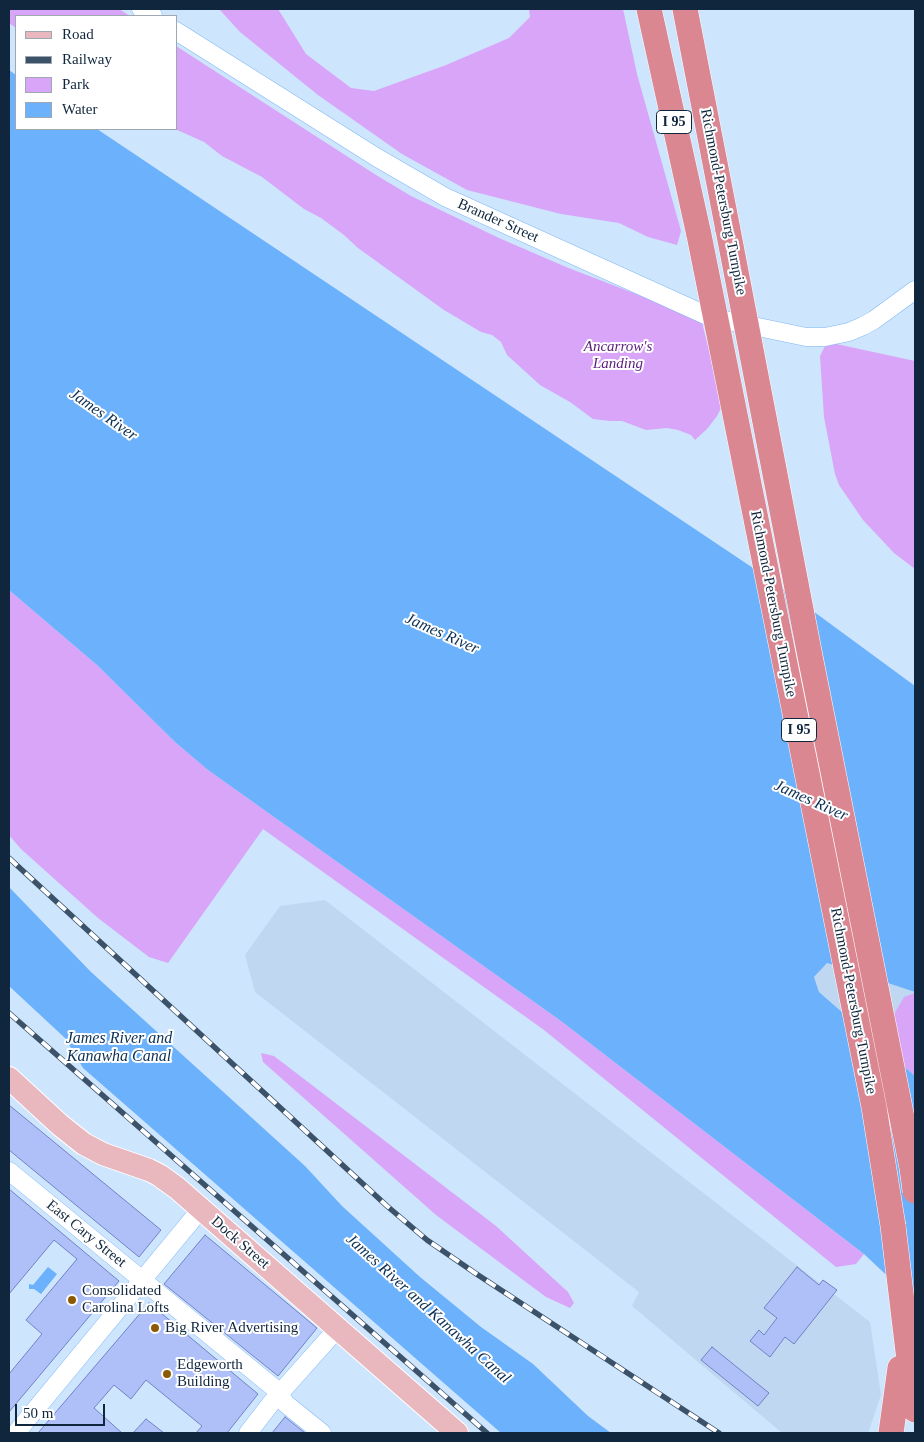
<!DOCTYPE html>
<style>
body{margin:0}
#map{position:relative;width:924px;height:1442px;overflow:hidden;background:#cee5fe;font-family:Georgia,serif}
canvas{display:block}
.frame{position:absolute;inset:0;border:10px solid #10263d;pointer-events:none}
.legend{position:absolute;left:15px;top:15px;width:162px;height:115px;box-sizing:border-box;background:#fff;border:1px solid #9fa8b1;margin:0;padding:6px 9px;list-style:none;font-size:15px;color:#10263d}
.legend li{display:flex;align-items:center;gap:10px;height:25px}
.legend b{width:25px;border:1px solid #9fa8b1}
.scale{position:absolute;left:15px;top:1404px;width:90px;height:22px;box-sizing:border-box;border:2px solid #10263d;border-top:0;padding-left:6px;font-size:15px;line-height:18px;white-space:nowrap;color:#10263d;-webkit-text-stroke:4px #fff;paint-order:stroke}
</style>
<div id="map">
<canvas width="924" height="1442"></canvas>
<div class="frame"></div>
<ul class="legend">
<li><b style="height:6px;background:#e9b7be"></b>Road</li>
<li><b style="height:6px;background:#3c5269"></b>Railway</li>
<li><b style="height:14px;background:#d8a5f9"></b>Park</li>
<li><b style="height:14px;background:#6bb1fc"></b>Water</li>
</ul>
<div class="scale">50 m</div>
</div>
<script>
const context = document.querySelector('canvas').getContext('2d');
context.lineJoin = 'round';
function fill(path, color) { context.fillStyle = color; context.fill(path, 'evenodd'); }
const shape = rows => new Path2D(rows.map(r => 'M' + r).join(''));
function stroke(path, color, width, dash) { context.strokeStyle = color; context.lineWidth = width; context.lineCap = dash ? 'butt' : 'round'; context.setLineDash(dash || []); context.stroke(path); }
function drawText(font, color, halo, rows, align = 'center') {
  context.font = font + ' Georgia,serif'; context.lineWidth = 4; context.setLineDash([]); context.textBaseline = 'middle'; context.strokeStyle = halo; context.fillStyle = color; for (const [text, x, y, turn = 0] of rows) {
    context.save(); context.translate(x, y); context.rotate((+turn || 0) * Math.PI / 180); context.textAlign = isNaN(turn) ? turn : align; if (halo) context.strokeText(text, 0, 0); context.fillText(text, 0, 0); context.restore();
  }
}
const built = shape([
 [325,900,870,1322,881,1395,868,1433,782,1433,632,1306,639,1292,255,992,245,955,280,906],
 [826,963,915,992,915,1076,819,992,814,977]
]);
const green = shape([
 [9,9,119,9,130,16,16,16,16,28,9,23],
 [219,9,278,9,306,54,351,88,374,91,446,65,509,38,530,17,529,9,623,9,637,74,681,231,677,245,648,237,619,223,561,214,467,190,402,154,318,95,240,32],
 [176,46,376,175,411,196,499,238,566,267,701,319,723,404,717,416,707,429,695,440,691,435,678,430,667,428,646,430,622,421,610,421,593,419,570,402,540,385,507,355,501,342,492,335,481,332,444,310,358,248,344,235,321,218,304,209,262,177,222,156,204,142,175,129],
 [827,342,915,361,915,569,894,553,863,520,839,485,835,474,824,417,820,356],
 [9,590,97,665,175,742,208,770,561,1021,864,1254,856,1264,836,1267,544,1030,263,829,168,963,149,957,98,918,21,849,9,835],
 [915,993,915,1076,904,1066,893,1016,904,997],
 [261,1053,274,1056,496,1226,568,1292,574,1303,570,1308,546,1297,436,1215,263,1062]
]);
const water = shape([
 [9,70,16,75,16,129,97,129,768,578,915,686,915,992,827,963,814,977,819,992,915,1076,915,1302,864,1254,561,1021,208,770,175,742,97,665,9,590],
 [9,887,91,972,305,1166,342,1206,420,1277,481,1327,533,1364,588,1416,611,1433,501,1433,83,1068,65,1038,9,986],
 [48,1267,57,1274,41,1294,34,1289,29,1289,29,1284,33,1285]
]);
const building = shape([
 [9,1105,161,1230,139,1257,9,1150,9,1105],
 [9,1189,119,1281,9,1412,9,1374,42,1334,26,1320,77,1259,54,1240,9,1294,9,1189],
 [205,1235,317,1328,278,1376,164,1284,205,1235],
 [797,1267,819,1285,823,1280,837,1290,794,1344,785,1337,770,1357,750,1341,759,1330,764,1335,777,1318,764,1308,797,1267],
 [149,1303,258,1394,227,1433,196,1433,202,1426,146,1380,131,1399,114,1385,94,1408,122,1433,38,1433,149,1303],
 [712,1347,769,1393,758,1406,701,1360,712,1347],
 [285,1417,305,1433,272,1433,285,1417],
 [146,1419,164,1433,133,1433,146,1419]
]);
const minor = shape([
 [141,9,153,16],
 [176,31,376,157,445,197,710,317,806,337,825,337,849,332,863,326,874,320,915,290],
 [9,1171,273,1387,286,1404,322,1433],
 [16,1433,201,1209],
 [248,1433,272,1402,338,1328]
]);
const major = shape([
 [9,1078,60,1125,84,1144,103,1154,149,1170,159,1175,177,1188,457,1433]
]);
const highway = shape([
 [649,9,699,235],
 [685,9,728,230],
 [893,1226,915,1410],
 [891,1433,900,1368]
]);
const rail = shape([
 [9,858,387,1206,427,1240,475,1273,719,1433],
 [9,1013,487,1433]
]);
const highwayBridge = shape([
 [728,230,810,656,912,1168,915,1191],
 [699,235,874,1107,893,1226]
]);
const markers = [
 [72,1300,5,"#8c5a05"],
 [155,1328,5,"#8c5a05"],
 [167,1374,5,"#8c5a05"]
];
const shields = [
 [674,122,35],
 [799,730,35]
];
const shieldNames = [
 ["I 95",674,122],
 ["I 95",799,730]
];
const streetNames = [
 ["Richmond-Petersburg Turnpike",723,202,79],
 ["Brander Street",498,221,24],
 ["Richmond-Petersburg Turnpike",773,604,79],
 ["Richmond-Petersburg Turnpike",853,1001,79],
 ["East Cary Street",86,1234,39],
 ["Dock Street",240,1243,41]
];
const parkNames = [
 ["Ancarrow's",618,347],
 ["Landing",618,364]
];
const poiNames = [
 ["Consolidated",82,1291],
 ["Carolina Lofts",82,1308],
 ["Big River Advertising",165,1328],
 ["Edgeworth",177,1365],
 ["Building",177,1382]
];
const waterNames = [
 ["James River",103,415,35],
 ["James River",442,634,24],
 ["James River",811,801,24],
 ["James River and",119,1039],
 ["Kanawha Canal",119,1057],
 ["James River and Kanawha Canal",428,1309,42]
];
fill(built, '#bfd7f1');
fill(green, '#d8a5f9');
fill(water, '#6bb1fc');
fill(building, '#afc0f9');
stroke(building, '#7082c5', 1);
stroke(minor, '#81b8f4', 19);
stroke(major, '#fff', 24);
stroke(highway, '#fff', 26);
stroke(minor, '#fff', 18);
stroke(major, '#e9b7be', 22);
stroke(highway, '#db8792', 25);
stroke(rail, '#3c5269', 5.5);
stroke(rail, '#fff', 4, [11]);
stroke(highwayBridge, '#fff', 26, []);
stroke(highwayBridge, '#db8792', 25);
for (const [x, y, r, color] of markers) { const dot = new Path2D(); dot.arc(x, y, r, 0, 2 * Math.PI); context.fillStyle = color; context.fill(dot); stroke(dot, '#fff', 2); }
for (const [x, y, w] of shields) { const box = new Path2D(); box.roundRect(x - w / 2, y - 11.5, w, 23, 4); context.fillStyle = '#fff'; context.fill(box); stroke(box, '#10263d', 1); }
drawText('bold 14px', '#10263d', null, shieldNames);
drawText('15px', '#10263d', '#fff', streetNames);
drawText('italic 15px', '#5b1c7b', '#fff', parkNames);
drawText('15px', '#10263d', '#fff', poiNames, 'left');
drawText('italic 16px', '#0b3054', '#fff', waterNames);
</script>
